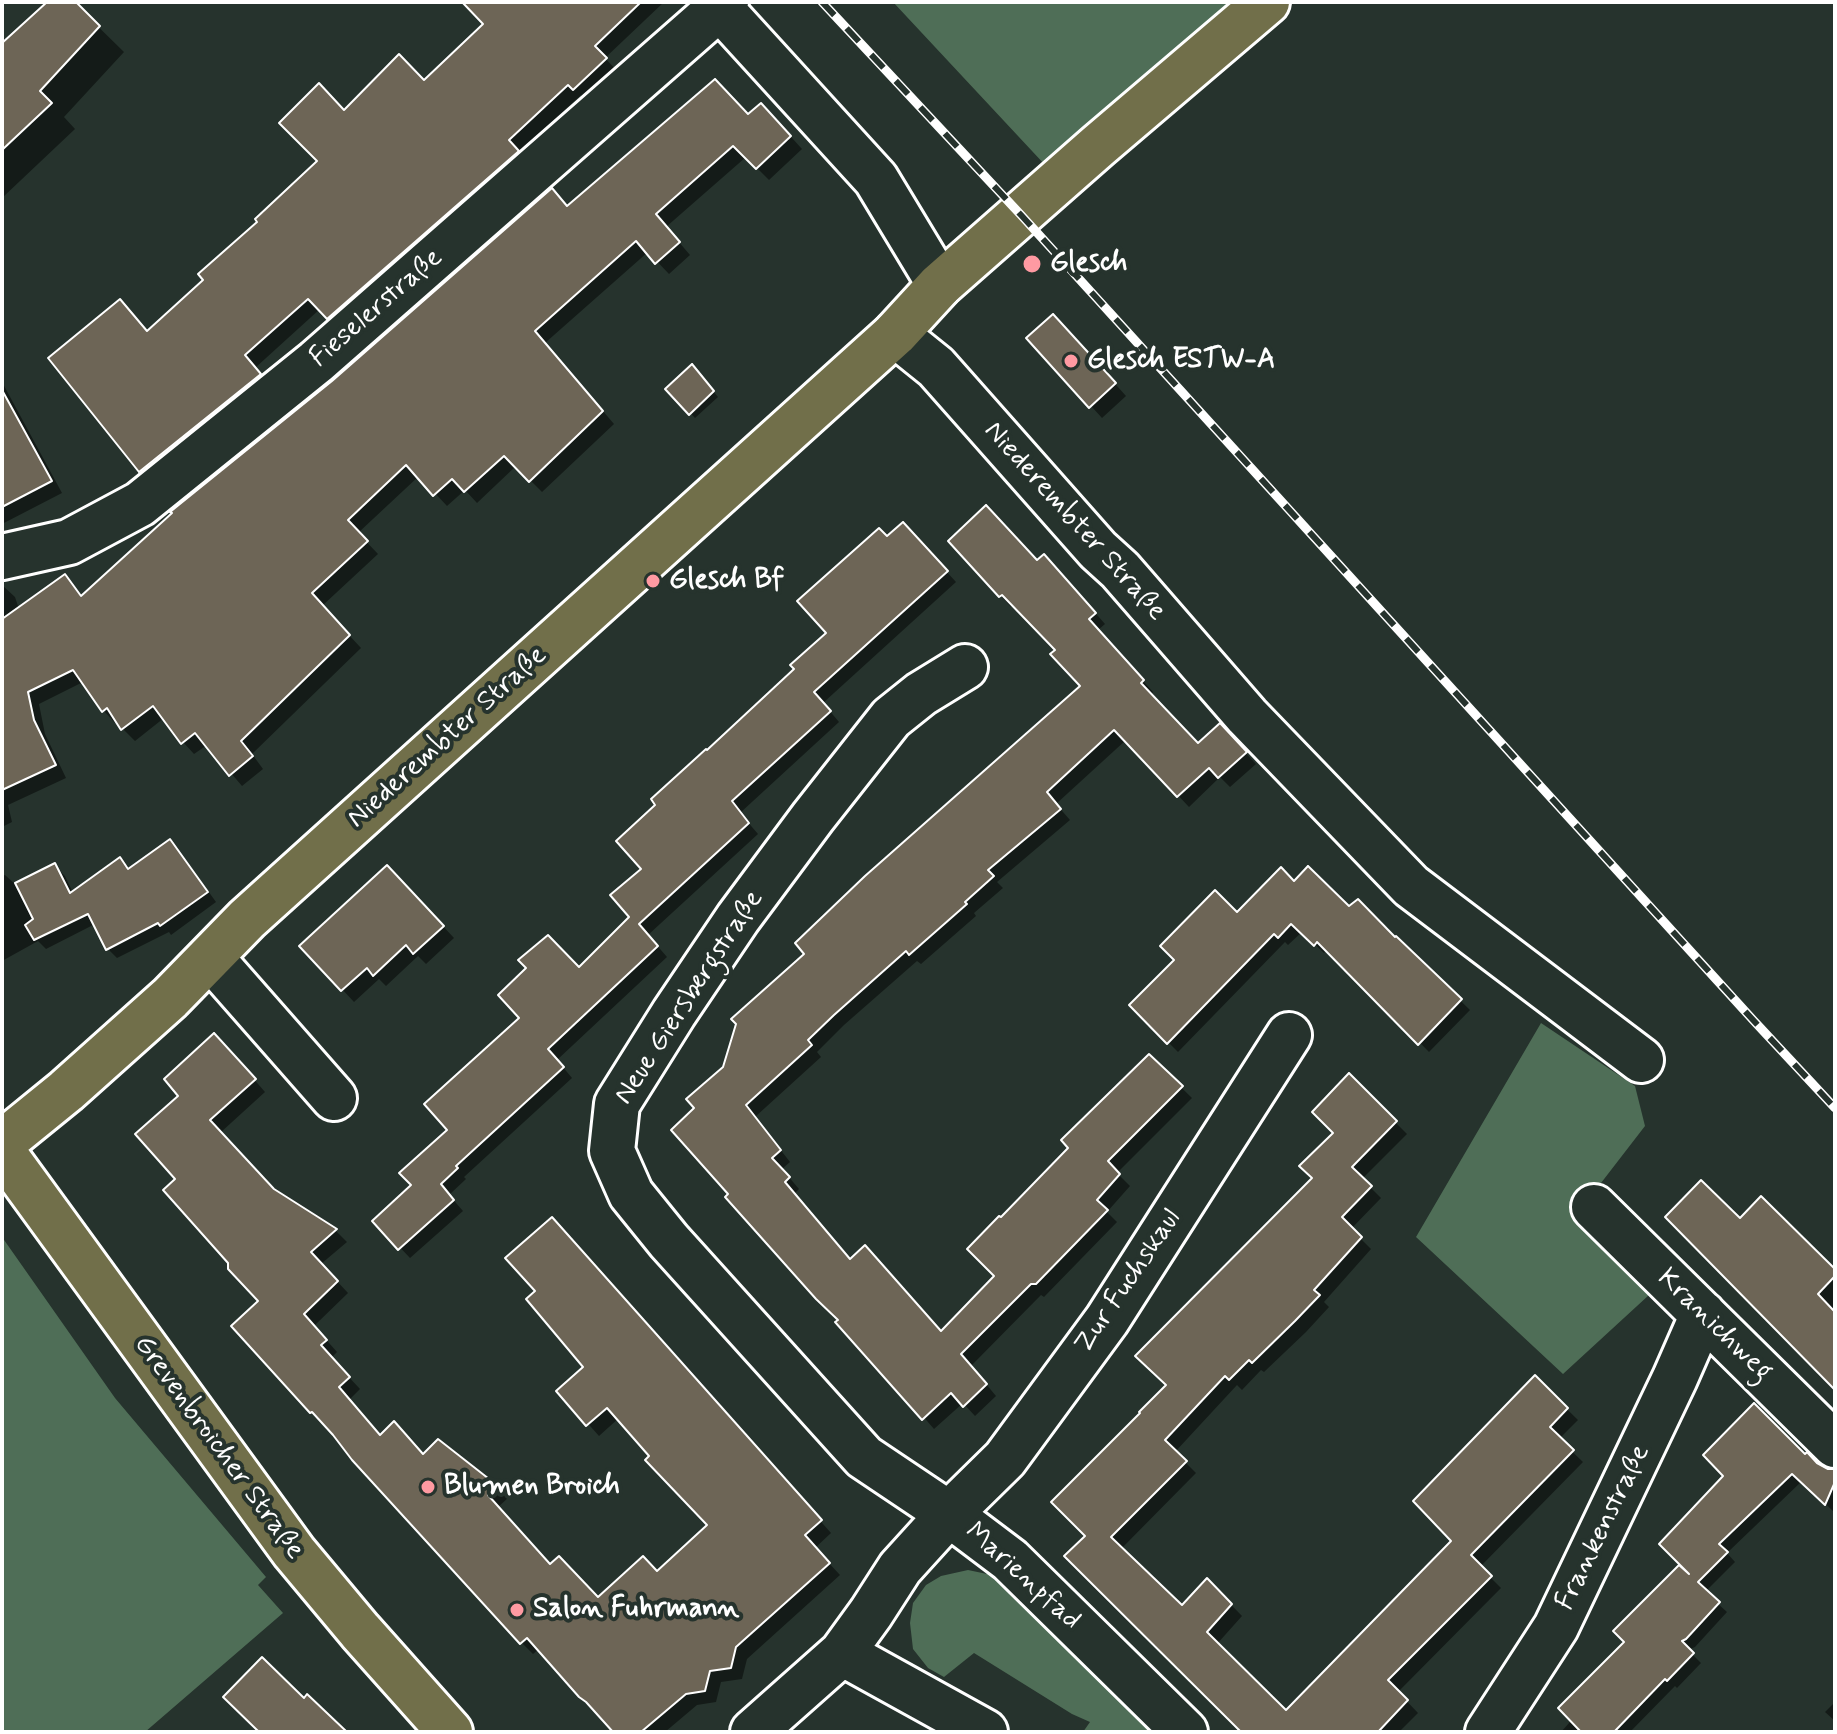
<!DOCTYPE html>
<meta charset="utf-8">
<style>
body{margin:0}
#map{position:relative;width:1837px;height:1734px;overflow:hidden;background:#26332d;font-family:Mynerve,sans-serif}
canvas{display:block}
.frame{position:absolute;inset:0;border:4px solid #fff;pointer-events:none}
</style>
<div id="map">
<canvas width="1837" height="1734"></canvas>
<div class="frame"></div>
</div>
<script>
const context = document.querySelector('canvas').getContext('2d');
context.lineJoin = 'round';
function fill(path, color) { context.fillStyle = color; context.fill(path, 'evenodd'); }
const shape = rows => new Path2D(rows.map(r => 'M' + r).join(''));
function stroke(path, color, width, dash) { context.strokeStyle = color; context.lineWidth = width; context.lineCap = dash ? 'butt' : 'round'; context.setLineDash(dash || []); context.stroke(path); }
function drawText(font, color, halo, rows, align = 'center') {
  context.font = font + ' Mynerve,sans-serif'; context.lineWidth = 8; context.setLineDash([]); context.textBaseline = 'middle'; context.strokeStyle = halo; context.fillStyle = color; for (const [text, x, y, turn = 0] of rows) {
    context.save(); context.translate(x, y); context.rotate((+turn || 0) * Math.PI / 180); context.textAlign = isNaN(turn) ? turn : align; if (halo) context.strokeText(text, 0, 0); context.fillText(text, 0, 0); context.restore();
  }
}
const green = shape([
 [893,2,1236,2,1046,166],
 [1541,1023,1635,1086,1645,1126,1574,1218,1649,1295,1563,1374,1416,1237],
 [2,1237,115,1398,266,1577,258,1585,283,1613,145,1732,2,1732],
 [991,1566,1163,1732,1083,1732,1090,1722,1072,1714,974,1653,944,1677,928,1668,913,1649,910,1623,913,1603,926,1585,941,1576,968,1570,987,1574]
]);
const shadow = shape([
 [49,2,73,2,124,52,64,117,75,129,2,198,2,46],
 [465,2,664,2,605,58,617,71,586,100,581,95,519,152,529,163,340,329,320,309,255,368,271,386,152,482,141,471,51,358,148,333,206,280,320,161,344,112,424,83,485,24],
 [748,117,773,117,802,149,769,180,746,157,666,227,690,255,669,274,648,252,545,343,614,424,542,492,516,466,477,503,465,490,447,506,419,476,358,533,378,554,322,606,361,648,252,754,263,769,242,786,207,745,194,754,183,742,164,718,135,741,123,729,118,721,115,723,104,711,83,682,39,704,45,734,66,778,8,805,12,822,2,827,2,585,15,597,19,609,65,577,82,597,568,208],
 [1065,328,1126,396,1102,418,1029,338],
 [697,372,718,397,695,418,668,389],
 [2,382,62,493,2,524],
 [913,535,956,582,823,703,839,722,740,813,758,834,648,935,667,957,557,1060,572,1078,464,1177,466,1179,449,1195,463,1211,410,1258,375,1221,414,1186,450,1130,579,970,631,917,644,869,797,669,829,633,887,538],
 [951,541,1055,567,1105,624,1098,630,1153,692,1151,695,1198,745,1220,726,1256,764,1230,787,1220,777,1189,807,1126,740,1056,804,1070,820,997,882,1003,888,974,913,976,916,921,964,917,961,844,1025,817,1052,821,1057,755,1117,790,1162,782,1169,799,1189,794,1194,851,1261,941,1333,997,1276,1001,1220,1071,1148,1149,1056,1192,1098,1117,1173,1130,1186,1107,1212,1117,1222,1044,1297,1041,1295,971,1366,996,1396,975,1416,963,1403,934,1429,731,1195,697,1109,724,1068,807,954,1083,687,1058,650,1014,604,1011,607],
 [170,842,180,852,216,902,171,935,169,932,117,958,107,948,95,924,46,949,38,941,2,961,2,876,5,875,16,885,55,866,65,876,73,893,120,859,131,870],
 [399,879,454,938,426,964,418,956,386,986,379,979,354,1002,302,946],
 [1294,884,1349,909,1396,938,1470,1010,1429,1052,1328,949,1324,953,1302,932,1288,945,1285,942,1178,1052,1131,1005,1237,914],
 [226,1047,265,1092,220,1133,275,1192,336,1231,347,1242,321,1264,348,1293,314,1326,337,1352,331,1358,360,1389,349,1400,381,1437,496,1487,508,1498,497,1508,550,1566,598,1599,657,1573,709,1525,619,1418,599,1436,559,1391,586,1367,537,1291,563,1231,831,1533,815,1548,840,1575,747,1659,742,1679,721,1682,716,1702,697,1705,665,1732,616,1732,539,1649,533,1654,522,1643,312,1412,261,1302,230,1262,178,1179,180,1096],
 [1349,1076,1407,1134,1362,1179,1381,1198,1351,1229,1371,1249,1324,1302,1329,1307,1306,1332,1264,1372,1261,1370,1242,1390,1237,1385,1175,1452,1196,1473,1121,1549,1182,1608,1207,1580,1242,1616,1217,1644,1286,1713,1454,1541,1535,1378,1578,1420,1559,1439,1583,1462,1480,1567,1501,1588,1398,1692,1418,1713,1399,1732,1243,1732,1087,1536,1169,1385,1314,1178,1336,1133],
 [1740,1221,1835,1272,1835,1387],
 [1805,1457,1827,1471,1835,1471,1834,1512,1802,1481,1727,1553,1735,1562,1705,1592,1727,1612,1695,1647,1688,1650,1701,1663,1677,1688,1675,1686,1630,1732,1561,1732,1697,1580,1661,1544],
 [1835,1702,1835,1721,1825,1712]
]);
const building = shape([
 [47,2,76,2,100,26,40,91,52,103,2,150,2,43,47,2],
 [462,2,641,2,595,46,607,58,573,90,568,85,509,140,519,151,327,319,308,299,245,355,261,374,139,472,48,358,120,299,147,331,203,280,198,274,257,222,255,219,317,161,279,123,319,83,344,110,399,54,424,80,483,24,462,2],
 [715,79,748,114,761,103,791,136,756,169,733,146,656,214,680,242,655,264,636,241,535,331,603,411,529,482,504,456,464,492,452,479,433,496,406,465,348,520,368,541,312,593,350,635,241,741,253,756,229,776,195,733,181,744,153,706,121,730,107,708,102,712,73,670,28,692,34,720,56,765,2,790,2,619,65,574,81,596,172,513,170,512,332,381,552,188,567,206,715,79],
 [1053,314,1116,383,1089,408,1026,338,1053,314],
 [692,364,714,391,689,415,665,389,692,364],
 [2,390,52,481,2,507,2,390],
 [986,505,1037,560,1044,554,1096,613,1089,619,1144,680,1141,683,1198,743,1220,723,1247,752,1218,778,1209,768,1177,797,1114,730,1047,792,1061,809,988,870,994,876,965,902,967,904,909,955,906,951,834,1015,808,1040,812,1045,746,1105,781,1150,772,1158,790,1177,785,1182,850,1259,865,1245,941,1331,994,1276,967,1249,999,1216,1001,1217,1068,1148,1061,1140,1149,1054,1183,1086,1108,1161,1120,1174,1097,1200,1108,1210,1036,1284,1031,1284,961,1354,987,1384,963,1407,951,1393,922,1420,835,1322,838,1320,816,1299,725,1197,728,1194,671,1130,694,1108,686,1099,723,1067,736,1024,731,1019,804,954,795,943,865,876,1080,686,1050,654,1055,650,1002,595,999,597,948,541,986,505],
 [903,522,948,571,814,692,831,711,732,801,749,823,639,924,658,946,548,1049,564,1067,456,1166,458,1168,441,1184,454,1200,398,1250,372,1221,411,1185,399,1173,447,1130,424,1104,519,1018,498,995,526,968,518,960,548,935,579,967,629,917,610,895,641,869,616,841,655,805,651,799,706,749,707,750,794,669,790,665,826,633,797,601,879,528,887,536,903,522],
 [170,839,208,892,160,926,158,923,106,950,88,914,34,940,25,925,33,919,15,883,55,863,70,893,120,857,128,869,170,839],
 [387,865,444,926,413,954,406,945,373,976,367,968,341,991,299,946,387,865],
 [1308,866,1349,906,1358,899,1395,937,1396,936,1462,999,1418,1045,1317,942,1314,946,1291,924,1278,938,1274,934,1167,1044,1129,1005,1174,960,1160,946,1215,890,1237,912,1281,867,1294,881,1308,866],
 [214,1033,256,1079,210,1120,274,1189,337,1229,311,1252,338,1281,304,1314,327,1340,321,1345,350,1377,339,1387,380,1435,394,1421,423,1454,438,1439,498,1486,488,1495,550,1564,559,1556,598,1597,643,1556,657,1571,707,1525,645,1460,649,1456,607,1408,586,1426,556,1391,583,1367,526,1299,535,1291,505,1258,552,1217,822,1520,805,1535,830,1563,736,1647,731,1668,710,1671,705,1691,686,1694,641,1732,613,1732,586,1702,579,1697,527,1638,520,1644,352,1460,333,1435,312,1412,310,1413,231,1326,258,1301,228,1269,228,1263,163,1190,175,1179,135,1134,178,1096,164,1079,214,1033],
 [1349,1073,1397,1121,1352,1167,1372,1186,1342,1217,1362,1237,1314,1290,1320,1295,1295,1321,1252,1363,1249,1360,1229,1380,1225,1376,1165,1440,1187,1461,1111,1537,1182,1605,1207,1578,1232,1604,1207,1632,1286,1710,1451,1541,1413,1501,1535,1375,1568,1408,1550,1427,1574,1450,1471,1555,1492,1576,1388,1680,1408,1700,1378,1732,1241,1732,1064,1556,1085,1536,1051,1502,1140,1413,1139,1412,1166,1385,1135,1356,1312,1178,1299,1166,1333,1133,1312,1112,1349,1073],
 [1701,1180,1740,1218,1761,1196,1835,1269,1835,1276,1818,1294,1835,1312,1835,1390,1665,1217,1701,1180],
 [1754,1403,1805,1454,1807,1452,1817,1463,1828,1469,1835,1469,1835,1482,1825,1505,1792,1474,1719,1544,1728,1552,1698,1582,1720,1602,1686,1639,1682,1641,1694,1653,1667,1681,1665,1679,1614,1732,1581,1732,1558,1708,1624,1642,1613,1631,1679,1565,1689,1574,1659,1544,1723,1476,1703,1455,1754,1403],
 [262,1657,304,1698,307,1694,347,1732,259,1732,223,1697,262,1657]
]);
const minor = shape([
 [720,8,876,179,940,285],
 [895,334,936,367,1098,550,1120,570,1247,716,1411,886,1641,1060],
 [2,557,69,542,140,504,316,362,726,2],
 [965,667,921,694,891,718,813,817,738,918,674,1013,617,1104,612,1151,631,1194,669,1241,864,1457,949,1514,1010,1560,1185,1732],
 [211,958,334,1098],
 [1594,1207,1835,1445],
 [842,1653,985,1732],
 [753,1732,842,1653,871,1613,900,1568,949,1514,1005,1459,1107,1320,1289,1035],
 [1488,1732,1556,1627,1675,1378,1703,1314]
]);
const major = shape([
 [2,1143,66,1091,170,998,247,919,895,334,940,285,1098,146,1267,2],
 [2,1151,294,1552,360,1631,450,1732]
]);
const rail = shape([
 [822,2,1021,215,1754,1021,1835,1108]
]);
const markers = [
 [1032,264,10,"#ff9aa2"],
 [1071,361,8,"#ff9aa2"],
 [653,581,8,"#ff9aa2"],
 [428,1487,8,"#ff9aa2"],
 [517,1610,8,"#ff9aa2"]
];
const poiNames = [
 ["Glesch",1050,264],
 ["Glesch ESTW-A",1087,361],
 ["Glesch Bf",669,581],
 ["Blumen Broich",444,1487],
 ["Salon Fuhrmann",533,1610]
];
const streetNames = [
 ["Fieselerstraße",377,309,-41],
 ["Niederembter Straße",1074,522,48],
 ["Niederembter Straße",448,738,-42],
 ["Neue Giersbergstraße",690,998,-57],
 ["Zur Fuchskaul",1129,1282,-56],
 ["Kranichweg",1714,1326,44],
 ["Grevenbroicher Straße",218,1448,54],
 ["Frankenstraße",1604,1528,-64],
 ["Marienpfad",1022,1577,42]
];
fill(green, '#4f6e57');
fill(shadow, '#0007');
fill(building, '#6d6556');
stroke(building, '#fff', 2);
stroke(minor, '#fff', 50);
stroke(major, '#fff', 50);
stroke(minor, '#26332d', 44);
stroke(major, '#716f4a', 44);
stroke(rail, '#fff', 9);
stroke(rail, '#26332d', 6, [18]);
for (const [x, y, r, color] of markers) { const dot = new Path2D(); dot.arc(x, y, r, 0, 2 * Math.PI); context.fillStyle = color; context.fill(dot); stroke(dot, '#26332d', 3); }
drawText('bold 28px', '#fff', '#26332d', poiNames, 'left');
drawText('28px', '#fff', '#26332d', streetNames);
</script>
